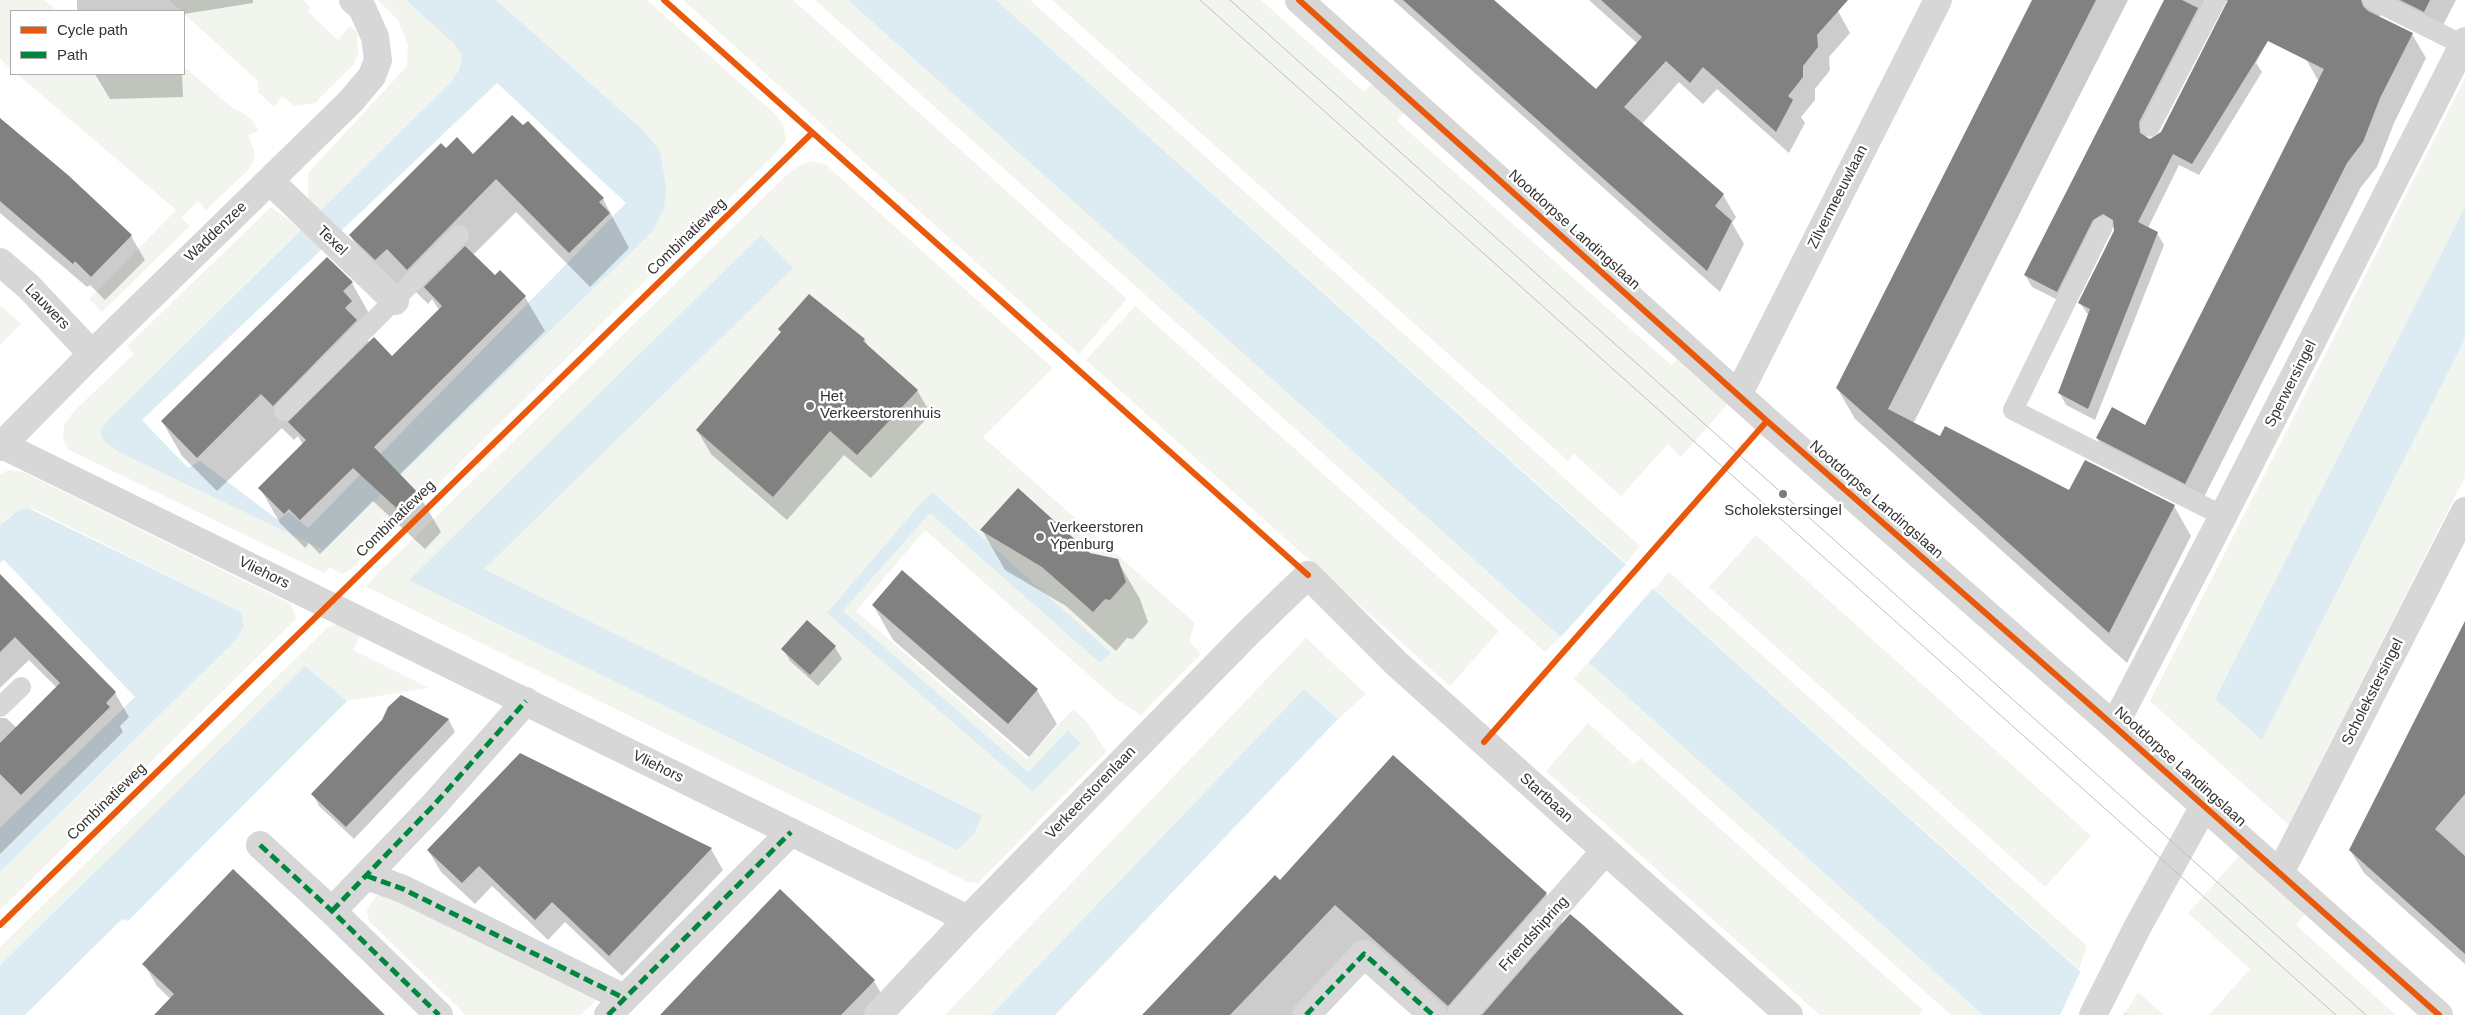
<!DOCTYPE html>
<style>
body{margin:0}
#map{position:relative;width:2465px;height:1015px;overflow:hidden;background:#fff;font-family:Helvetica,sans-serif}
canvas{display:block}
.legend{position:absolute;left:10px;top:10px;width:175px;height:65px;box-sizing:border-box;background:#fff;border:1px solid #adadad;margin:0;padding:6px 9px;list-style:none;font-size:15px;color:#333}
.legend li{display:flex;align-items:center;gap:10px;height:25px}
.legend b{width:25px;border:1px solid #adadad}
</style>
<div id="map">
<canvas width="2465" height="1015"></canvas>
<ul class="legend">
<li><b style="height:6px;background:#e8590c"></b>Cycle path</li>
<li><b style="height:6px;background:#00873e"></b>Path</li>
</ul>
</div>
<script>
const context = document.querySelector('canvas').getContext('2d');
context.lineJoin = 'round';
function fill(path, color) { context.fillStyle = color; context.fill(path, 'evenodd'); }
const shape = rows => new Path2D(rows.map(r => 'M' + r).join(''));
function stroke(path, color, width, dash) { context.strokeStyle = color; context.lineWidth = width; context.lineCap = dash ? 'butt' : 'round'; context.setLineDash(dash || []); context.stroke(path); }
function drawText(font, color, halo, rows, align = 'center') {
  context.font = font + ' Helvetica,sans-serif'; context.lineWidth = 5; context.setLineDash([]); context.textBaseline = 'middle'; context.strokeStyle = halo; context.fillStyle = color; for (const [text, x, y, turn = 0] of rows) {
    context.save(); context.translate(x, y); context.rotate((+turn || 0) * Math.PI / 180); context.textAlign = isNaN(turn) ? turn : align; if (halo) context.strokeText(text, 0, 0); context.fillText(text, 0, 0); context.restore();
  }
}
const green = shape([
 [0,0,44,0,57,11,11,11,11,69,0,59],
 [169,0,303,0,311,8,307,11,338,40,350,26,357,32,358,54,353,65,315,103,295,106,282,96,274,107,258,92,258,81],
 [378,0,406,0,453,43,462,56,459,70,451,82,319,212,308,198,308,173,407,66,408,45,398,20],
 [496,0,647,0,775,114,783,124,786,140,779,150,350,570,342,574,330,567,324,573,69,450,63,439,64,425,73,412,134,354,127,346,271,207,301,229,107,421,324,550,652,232,660,151,643,130],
 [683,0,793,0,1127,299,1079,354],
 [815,0,848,0,1560,637,1545,652],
 [996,0,1030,0,1415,344,1640,546,1626,563],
 [1052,0,1261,0,1364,92,1374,81,1406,110,1397,121,1671,365,1681,355,1731,400,1681,457,1668,444,1621,496,1574,454,1568,461],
 [184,67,234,109,240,111,252,120,259,131,248,135,254,150,254,160,248,170,206,210,198,201,181,218,190,226,102,312,89,299,176,210,17,74,184,74],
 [2465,78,2465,207,2215,699,2262,740,2465,339,2465,477,2289,825,2150,701],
 [810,161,825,164,1053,368,983,437,1195,623,1189,641,1201,654,1141,715,1116,699,925,530,856,611,1027,759,1073,709,1088,723,1106,752,978,883,968,882,367,587,371,580,792,170],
 [761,235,792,268,483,569,981,814,975,833,410,580],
 [934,492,1110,653,1100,663,930,513,843,611,1028,772,1069,730,1081,743,1033,792,828,613,920,504],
 [0,305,21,324,0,345],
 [1135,306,1499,631,1450,686,1086,360],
 [9,470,23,472,291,604,296,619,0,910,0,872,237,639,244,626,241,612,36,510,28,508,8,517,0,525,0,474],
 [1756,535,2091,836,2045,887,1709,587],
 [1669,572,2087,946,2079,969,1654,589],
 [336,624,360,636,353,650,429,688,347,701,305,666,0,965,0,947,327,628],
 [1306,638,1366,694,1338,719,1304,689,991,1015,945,1015],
 [1588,662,1983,1015,1951,1015,1574,679],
 [1588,723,1634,764,1641,758,1923,1010,1919,1015,1820,1015,1546,771],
 [2240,855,2305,914,2296,925,2396,1015,2209,1015,2250,969,2188,913],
 [390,893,598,998,581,1015,466,1015,369,921,367,909,376,896],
 [2138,992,2164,1015,2129,1015,2126,1012]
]);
const water = shape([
 [406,0,496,0,643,130,660,151,666,188,664,209,652,232,324,550,119,452,104,441,100,431,107,421,451,82,459,70,462,56,453,43],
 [497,83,626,203,308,528,289,512,278,520,200,461,188,468,142,420],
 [848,0,996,0,2129,1015,1983,1015],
 [2465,207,2465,339,2262,740,2215,699],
 [761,235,793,268,484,569,982,815,975,833,957,850,409,580],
 [933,492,1111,653,1100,663,930,513,843,611,1028,772,1068,730,1081,743,1033,792,827,613,920,504],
 [28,508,241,612,244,626,237,639,0,872,0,828,135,697,4,560,0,563,0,525,19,510],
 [305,666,347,701,128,921,122,919,25,1015,0,1015,0,965],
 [1304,689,1338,719,1055,1015,991,1015]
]);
const pier = shape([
 [1628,562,1655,586,1587,664,1559,639],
 [2082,968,2127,1009,2123,1015,2060,1015]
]);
const shadow = shape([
 [77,0,253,0,253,3,184,14,184,11,77,11],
 [1393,0,1493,0,1596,91,1638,44,1589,0,1825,0,1838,11,1850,33,1829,57,1830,70,1815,89,1815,100,1801,117,1805,123,1789,153,1717,89,1703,104,1679,82,1642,124,1723,195,1736,217,1732,223,1744,244,1720,292],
 [2034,0,2128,0,1913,424,1941,438,2070,491,2174,506,2191,536,2127,663,1855,419,1837,388],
 [2166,0,2223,0,2146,134,2146,139,2156,138,2162,133,2228,2,2224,0,2288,0,2256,63,2262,72,2199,175,2179,165,2148,228,2157,233,2164,245,2095,420,2066,405,2059,392,2089,316,2080,303,2115,228,2110,226,2064,303,2032,287,2025,275],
 [2339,0,2456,0,2438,35,2386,12,2378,17,2412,34,2426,58,2394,123,2377,167,2361,187,2199,507,2111,463,2097,438,2145,426,2319,82,2306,59],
 [95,74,182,74,183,97,110,99],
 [0,120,131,236,145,260,105,300,90,285,87,287,0,213],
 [446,150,473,155,603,199,629,248,590,287,516,212,473,255,495,277,525,297,545,331,399,475,421,498,441,532,425,549,373,501,320,554,309,543,305,548,280,523,260,488,303,445,298,436,294,440,282,428,217,491,182,456,162,421,352,283,371,317,367,340,392,358,439,310,432,299,428,304,407,283,396,294,370,270,350,235],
 [864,339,869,348,917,390,931,414,871,478,844,455,787,520,711,454,697,430],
 [982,530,1117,560,1140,599,1148,622,1133,639,1127,638,1116,651,1066,606,1005,570],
 [3,579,115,693,129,717,120,726,123,732,0,854,0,718,6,718,17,728,57,688,29,660,0,688,0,582],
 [873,605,1037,690,1057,724,1029,757,893,640],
 [2465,623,2465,964,2364,873,2350,850],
 [835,647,842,659,818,686,790,661,783,649],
 [401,697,449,720,455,732,354,839,319,806,313,794,383,721],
 [1393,757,1546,894,1563,924,1682,1015,1437,1015,1360,946,1294,1015,1143,1015,1281,882],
 [711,849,723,870,622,976,565,922,548,940,492,886,475,904,441,872,428,850],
 [144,964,384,1015,187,1015,157,986],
 [874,981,886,1002,874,1015,662,1015]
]);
const building = shape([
 [1403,0,1494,0,1596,89,1642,37,1601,0,1848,0,1817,35,1818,47,1803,66,1803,77,1788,96,1793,100,1776,132,1703,67,1690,83,1666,61,1624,107,1724,194,1715,206,1732,221,1707,271],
 [2032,0,2096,0,1888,409,1940,436,1945,426,2069,490,2085,460,2175,505,2109,633,1836,388],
 [2164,0,2182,0,2198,8,2139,122,2140,133,2150,139,2161,132,2228,0,2361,0,2363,6,2368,11,2413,33,2380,98,2363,142,2347,163,2185,484,2096,438,2112,407,2145,425,2324,69,2268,41,2192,164,2173,154,2138,222,2158,232,2088,409,2058,393,2090,309,2078,303,2114,231,2113,220,2103,214,2093,220,2057,292,2024,275],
 [2400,0,2430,0,2424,12],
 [512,115,523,125,528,121,568,162,604,198,599,202,610,213,569,253,496,179,407,270,387,249,375,260,349,235,441,143,446,148,457,137,473,154],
 [0,118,68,175,132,235,91,277,75,261,73,264,0,201],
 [465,246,495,275,500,270,526,296,374,447,422,497,404,515,353,468,300,520,289,509,284,514,258,488,306,440,288,422,374,337,392,356,442,306,424,287],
 [327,257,353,282,343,291,352,301,345,308,357,320,273,406,261,394,197,458,161,421],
 [809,294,865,339,863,341,918,390,857,455,830,431,773,497,696,430,781,332,778,329],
 [1018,488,1090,553,1118,559,1126,582,1110,600,1105,599,1093,612,1042,567,980,530],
 [902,570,1038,689,1008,724,872,605],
 [0,574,116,692,106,703,110,707,21,795,0,774,0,743,60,683,15,637,0,652],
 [807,620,836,646,810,675,781,649],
 [2465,621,2465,794,2435,829,2465,856,2465,954,2349,850],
 [401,695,449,719,346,827,311,794,382,720,388,707],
 [520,753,712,848,609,956,552,902,535,920,479,866,462,883,427,850],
 [1393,755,1547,893,1448,1006,1335,905,1230,1015,1142,1015,1275,875,1280,880],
 [233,869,268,902,385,1015,154,1015,174,994,142,964],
 [780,889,875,980,841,1015,660,1015],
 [1570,914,1582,924,1684,1015,1482,1015]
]);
const lane = shape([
 [2373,0,2463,45],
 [2150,127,2216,0],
 [2103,226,2013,410,2223,516],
 [284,411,459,235],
 [0,707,21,687]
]);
const street = shape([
 [1299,0,1767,421,2114,726,2439,1015],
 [270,181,395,301],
 [0,262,28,286,92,354],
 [1738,395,1938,0],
 [2,445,968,919],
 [0,447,92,354,351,101,372,76,378,60,375,37,362,8,353,0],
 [2114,726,2223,516,2465,41],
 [260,845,332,911,439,1015],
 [2280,873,2465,511],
 [367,876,403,889,624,998],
 [332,911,433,806,526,701],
 [608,1015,791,832],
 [878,1015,968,919,1247,634,1308,575,1397,664,1789,1015],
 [1306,1015,1364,954,1433,1015],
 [1461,1015,1605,851],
 [2093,1015,2138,926,2204,806]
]);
const tram = shape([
 [1200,0,2336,1015],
 [1230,0,2366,1015]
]);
const quiet = shape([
 [260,845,332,911,439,1015],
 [367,876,403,889,624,998],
 [332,911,433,806,526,701],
 [608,1015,791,832],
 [1306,1015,1364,954,1433,1015]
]);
const cycleway = shape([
 [664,0,1308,575],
 [1299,0,1767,421,2114,726,2439,1015],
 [1484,742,1767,421],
 [0,925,812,133]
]);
const markers = [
 [810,406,5,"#7a7a7a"],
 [1783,494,5,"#7a7a7a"],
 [1040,537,5,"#7a7a7a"]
];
const streetNames = [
 ["Zilvermeeuwlaan",1838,197,-63],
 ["Nootdorpse Landingslaan",1574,230,42],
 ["Waddenzee",216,232,-44],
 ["Combinatieweg",687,237,-44],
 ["Texel",332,241,44],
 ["Lauwers",47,307,46],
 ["Sperwersingel",2291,384,-63],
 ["Nootdorpse Landingslaan",1876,500,41],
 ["Combinatieweg",396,519,-44],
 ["Vliehors",264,573,26],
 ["Scholekstersingel",2373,692,-63],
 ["Vliehors",658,767,26],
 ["Nootdorpse Landingslaan",2180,767,42],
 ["Verkeerstorenlaan",1091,793,-46],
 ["Startbaan",1546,798,42],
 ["Combinatieweg",107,802,-44],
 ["Friendshipring",1534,934,-48]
];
const poiNames = [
 ["Het",820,397],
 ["Verkeerstorenhuis",820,414],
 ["Scholekstersingel",1783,511,"center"],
 ["Verkeerstoren",1050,528],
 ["Ypenburg",1050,545]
];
fill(green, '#f1f5ed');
fill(water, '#ddebf3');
fill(pier, '#fff');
fill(shadow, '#0003');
fill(building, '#818181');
stroke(lane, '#d7d7d7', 20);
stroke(street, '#d7d7d7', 28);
stroke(tram, '#bebebe', 1);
stroke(quiet, '#00873e', 5, [10, 5]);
stroke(cycleway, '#e8590c', 6);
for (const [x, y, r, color] of markers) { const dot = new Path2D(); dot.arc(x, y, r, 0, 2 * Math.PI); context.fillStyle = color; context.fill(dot); stroke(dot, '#fff', 2); }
drawText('15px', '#333', '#fff', streetNames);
drawText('15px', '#333', '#fff', poiNames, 'left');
</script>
